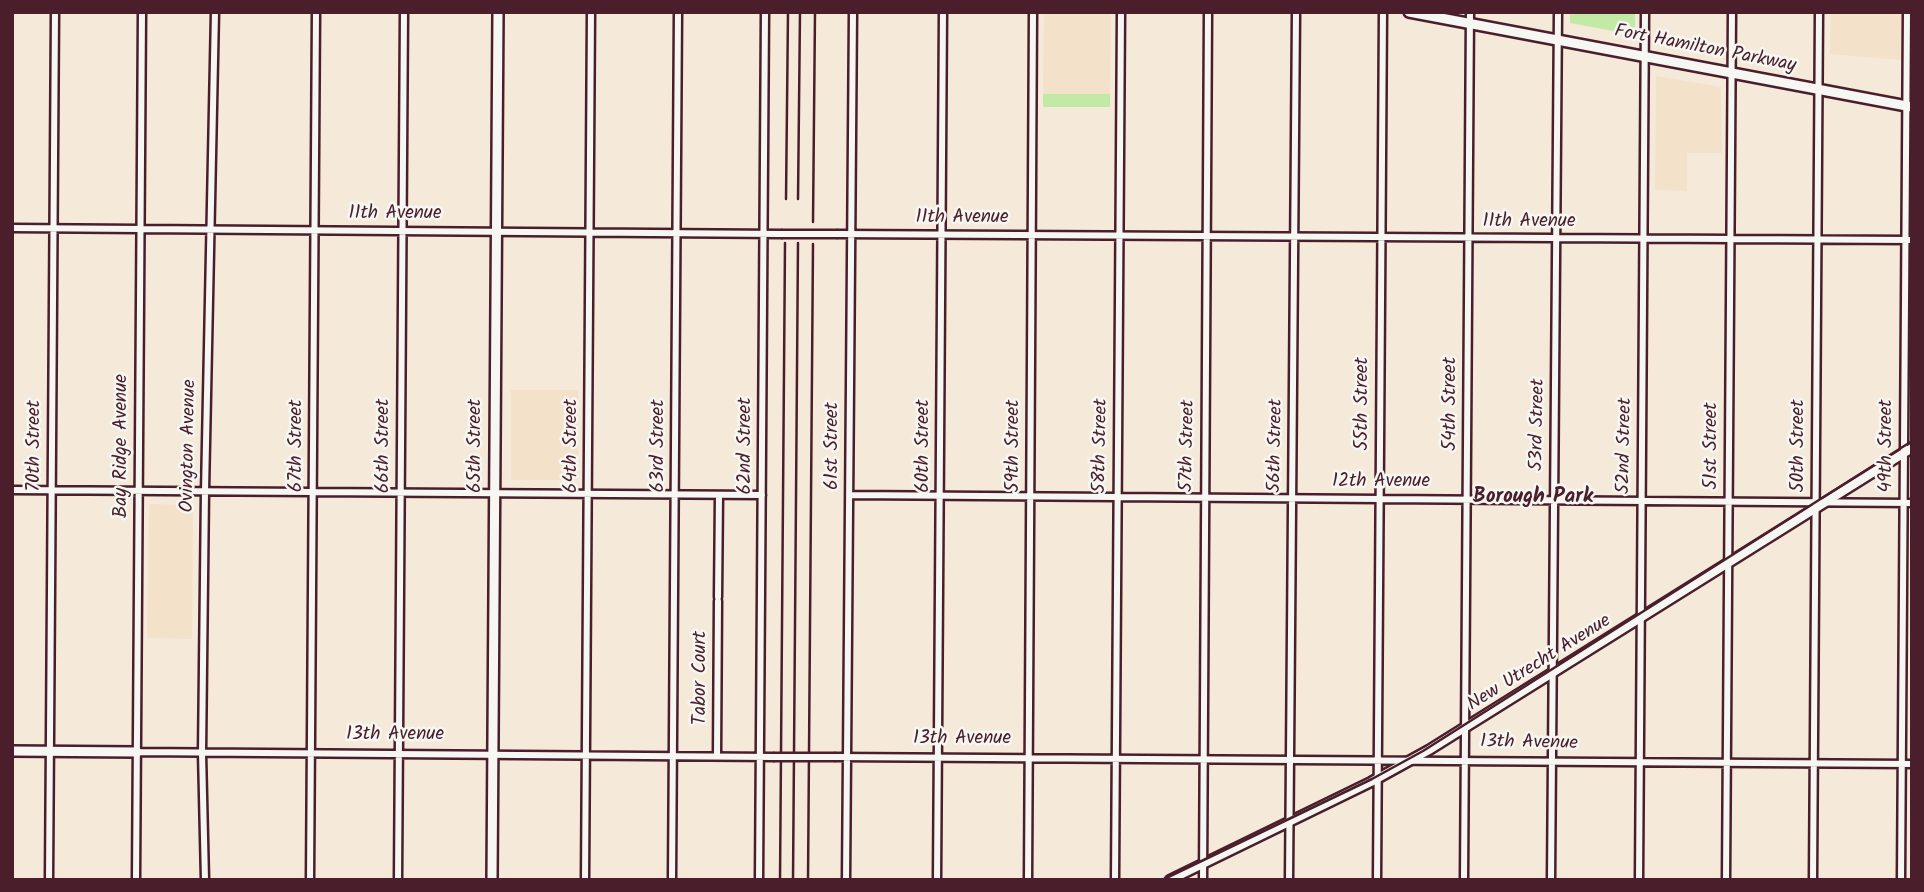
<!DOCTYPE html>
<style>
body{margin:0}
#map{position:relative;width:1924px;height:892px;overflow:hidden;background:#f5eada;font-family:Kalam,sans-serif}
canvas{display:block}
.frame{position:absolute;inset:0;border:14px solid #4a1f2b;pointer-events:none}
</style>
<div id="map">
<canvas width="1924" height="892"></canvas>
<div class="frame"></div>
</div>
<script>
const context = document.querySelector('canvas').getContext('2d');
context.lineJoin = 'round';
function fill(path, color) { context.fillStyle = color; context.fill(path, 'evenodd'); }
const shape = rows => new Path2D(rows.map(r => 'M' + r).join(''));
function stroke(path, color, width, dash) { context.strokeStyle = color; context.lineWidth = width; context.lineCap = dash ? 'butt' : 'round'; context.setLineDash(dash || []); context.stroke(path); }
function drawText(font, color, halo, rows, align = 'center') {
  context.font = font + ' Kalam,sans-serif'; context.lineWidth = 5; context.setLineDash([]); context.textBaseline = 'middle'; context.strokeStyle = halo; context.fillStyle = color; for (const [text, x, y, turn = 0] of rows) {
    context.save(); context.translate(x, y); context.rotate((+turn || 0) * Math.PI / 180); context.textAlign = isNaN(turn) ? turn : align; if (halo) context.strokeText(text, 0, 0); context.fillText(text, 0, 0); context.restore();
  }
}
const built = shape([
 [1044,12,1111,12,1110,107,1043,107],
 [1831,12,1912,12,1912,61,1830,54],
 [1656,76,1721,87,1722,153,1687,153,1687,191,1655,190],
 [511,390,578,390,578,480,511,480],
 [149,504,193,505,192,639,147,638]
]);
const green = shape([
 [1570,12,1635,12,1635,35,1570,23],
 [1043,94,1110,94,1110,107,1043,107]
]);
const minor = shape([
 [12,228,781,234],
 [838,234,1912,240],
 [12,490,762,495],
 [850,495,1912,503],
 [718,597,719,495],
 [137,752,773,757],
 [717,756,718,601],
 [836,757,1912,764],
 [49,880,55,12],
 [136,880,142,12],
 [205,880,202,753,205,491,215,12],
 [310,880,316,12],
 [398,880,404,12],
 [585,880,591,12],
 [672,880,678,12],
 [759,880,765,12],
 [846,880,853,12],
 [937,880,943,12],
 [1028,880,1033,12],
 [1115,880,1121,12],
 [1203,880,1208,12],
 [1289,880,1296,12],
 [1377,880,1383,12],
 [1464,880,1470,12],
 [1551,880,1558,12],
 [1639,880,1645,12],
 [1726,880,1732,12],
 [1813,880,1819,12],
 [1901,880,1907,12]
]);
const tertiary = shape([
 [1170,880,1371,782,1429,750,1912,448]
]);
const secondary = shape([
 [1409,12,1912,107],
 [12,751,137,752],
 [492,880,498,12]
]);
const rail = shape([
 [786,199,788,12],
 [798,199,800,12],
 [813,222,815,12],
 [780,880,785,243],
 [793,880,798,243],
 [808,880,813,244],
 [1162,880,1372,779,1423,751,1912,441]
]);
const minorBridge = shape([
 [781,234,838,234],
 [773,757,836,757]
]);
const streetNames = [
 ["Fort Hamilton Parkway",1705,50,11],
 ["11th Avenue",395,215],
 ["11th Avenue",962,219],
 ["11th Avenue",1529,223],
 ["55th Street",1364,404,-90],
 ["54th Street",1452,404,-90],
 ["53rd Street",1539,425,-89],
 ["70th Street",36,446,-90],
 ["Bay Ridge Avenue",123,446,-90],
 ["Ovington Avenue",190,446,-89],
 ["67th Street",298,446,-90],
 ["66th Street",385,446,-90],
 ["65th Street",477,446,-90],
 ["64th Street",573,446,-90],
 ["63rd Street",660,446,-90],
 ["62nd Street",747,446,-90],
 ["61st Street",834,446,-90],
 ["60th Street",925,446,-90],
 ["59th Street",1015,446,-90],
 ["58th Street",1102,446,-89],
 ["57th Street",1189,446,-89],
 ["56th Street",1277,446,-89],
 ["52nd Street",1626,446,-89],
 ["51st Street",1713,446,-90],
 ["50th Street",1800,446,-90],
 ["49th Street",1888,446,-90],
 ["12th Avenue",1381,483],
 ["New Utrecht Avenue",1540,664,-32],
 ["Tabor Court",702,678,-90],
 ["13th Avenue",395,736],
 ["13th Avenue",962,740],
 ["13th Avenue",1529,744,1]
];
const neighbourhoodNames = [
 ["Borough Park",1533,498]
];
fill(built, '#f4e1ca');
fill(green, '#c2eaa6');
stroke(minor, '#4a1f2b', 11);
stroke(tertiary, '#4a1f2b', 13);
stroke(secondary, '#4a1f2b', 14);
stroke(minor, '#f6f6f2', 6);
stroke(tertiary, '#f6f6f2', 8);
stroke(secondary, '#f6f6f2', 9);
stroke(rail, '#4a1f2b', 2.5);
stroke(minorBridge, '#4a1f2b', 11, []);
stroke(minorBridge, '#f6f6f2', 6);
drawText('19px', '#4a1f2b', '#f6f6f2', streetNames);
drawText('bold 21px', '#4a1f2b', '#f6f6f2', neighbourhoodNames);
</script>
